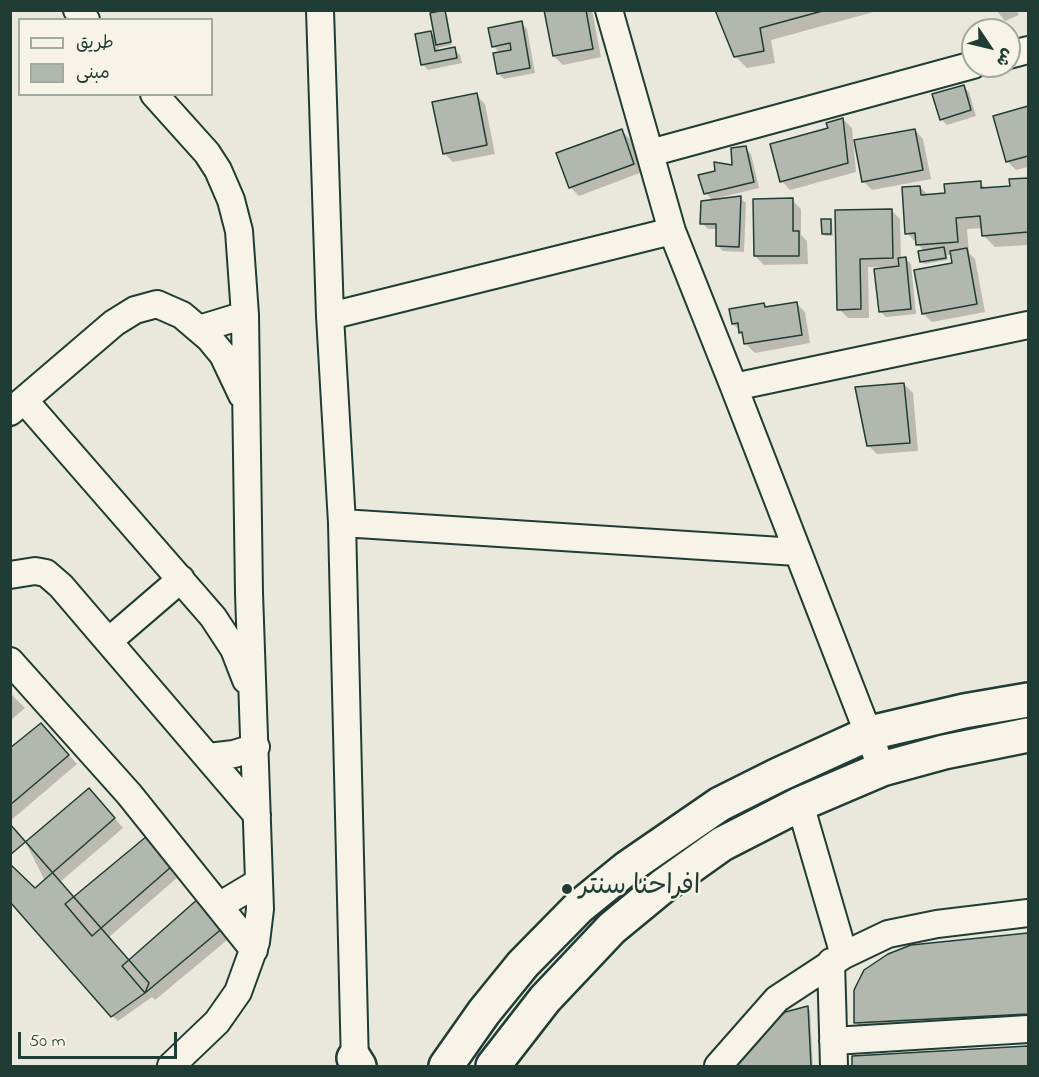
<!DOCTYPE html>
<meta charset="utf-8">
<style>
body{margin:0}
#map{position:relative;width:1039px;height:1077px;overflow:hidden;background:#eae8dd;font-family:"Indie Flower","Playpen Sans Arabic",sans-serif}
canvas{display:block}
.frame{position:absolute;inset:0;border:12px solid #1f3d34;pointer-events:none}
.legend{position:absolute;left:18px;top:18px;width:195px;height:78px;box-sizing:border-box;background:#f7f3e8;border:2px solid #a1aaa0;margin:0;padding:8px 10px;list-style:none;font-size:18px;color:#1f3d34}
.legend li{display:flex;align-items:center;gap:12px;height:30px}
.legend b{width:30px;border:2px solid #a1aaa0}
.north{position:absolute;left:961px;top:18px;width:60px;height:60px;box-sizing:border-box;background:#f7f3e8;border:2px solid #a1aaa0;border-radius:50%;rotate:125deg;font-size:16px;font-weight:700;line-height:24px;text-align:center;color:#1f3d34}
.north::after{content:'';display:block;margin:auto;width:21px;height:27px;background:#1f3d34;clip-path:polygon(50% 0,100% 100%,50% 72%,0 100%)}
.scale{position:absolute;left:18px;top:1032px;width:159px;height:27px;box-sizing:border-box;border:3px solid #1f3d34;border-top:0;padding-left:8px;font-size:18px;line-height:21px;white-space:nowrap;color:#1f3d34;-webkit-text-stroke:4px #f7f3e8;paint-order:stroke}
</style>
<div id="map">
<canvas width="1039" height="1077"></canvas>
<div class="frame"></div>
<ul class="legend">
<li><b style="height:8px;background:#f7f3e8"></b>طريق</li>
<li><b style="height:16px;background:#b2b8ae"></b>مبنى</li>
</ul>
<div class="north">ش</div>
<div class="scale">50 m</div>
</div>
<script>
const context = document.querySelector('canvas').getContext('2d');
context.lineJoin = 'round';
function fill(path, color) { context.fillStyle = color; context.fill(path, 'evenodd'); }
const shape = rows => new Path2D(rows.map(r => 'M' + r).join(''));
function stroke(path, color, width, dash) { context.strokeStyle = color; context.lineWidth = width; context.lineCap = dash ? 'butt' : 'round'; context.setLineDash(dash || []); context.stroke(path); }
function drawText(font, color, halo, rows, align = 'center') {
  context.font = font + ' "Indie Flower","Playpen Sans Arabic",sans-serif'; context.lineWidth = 4.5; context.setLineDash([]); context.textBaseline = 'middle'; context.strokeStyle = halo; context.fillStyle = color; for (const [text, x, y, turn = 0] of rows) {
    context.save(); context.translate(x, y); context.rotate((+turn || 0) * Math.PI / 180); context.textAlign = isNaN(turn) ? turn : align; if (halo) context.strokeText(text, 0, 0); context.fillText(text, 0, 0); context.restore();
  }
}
const shadow = shape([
 [546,10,592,10,601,57,563,65,554,56],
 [716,10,881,10,771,40,775,63,747,68,735,56],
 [996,10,1017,10,1019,15,1005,21],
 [444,12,447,15,452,45,438,48,439,52,454,49,460,55,462,63,428,70,422,64,431,33,436,38],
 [521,23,527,29,535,73,504,79,499,74,500,53,493,46],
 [963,87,969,92,976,116,947,125,941,119],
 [476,95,485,104,495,154,453,162,444,153],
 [1028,107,1028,167,1016,170,1007,161,995,117],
 [843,119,852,128,856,172,790,190,782,181,829,129],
 [621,130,630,139,642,172,579,196,570,187],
 [915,130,923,139,931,179,872,190,863,181],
 [745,148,751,154,759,188,714,199,714,201,740,198,746,203,744,252,723,251,717,245,718,229,708,229,702,223,713,201,706,193,734,167],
 [1028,179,1028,245,995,247,983,235,983,228,967,229,969,253,975,259,985,312,932,322,923,313,954,265,952,255,947,255,948,260,924,264,922,262,925,252,907,233,920,187,929,196,946,195,980,183,987,189,1012,187],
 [792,200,801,209,801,235,807,241,808,264,764,265,755,256],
 [891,210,900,219,901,259,906,259,911,264,916,314,886,317,880,311,884,267,868,267,869,318,848,318,839,309,837,212],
 [830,220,832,223,833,236,826,236,823,234],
 [796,303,805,312,810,343,755,353,746,344,744,335,733,324,764,305,767,308],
 [904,384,913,393,918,451,877,454,868,445],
 [10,693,25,708,10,721],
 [50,734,77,764,10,821,10,750],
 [98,799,123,828,60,882,75,899,156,847,179,876,109,937,129,961,199,900,232,936,155,1000,152,997,118,1021,112,1016,26,843],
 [1028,934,1028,1016,858,1025,856,1022,911,946],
 [808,1008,810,1010,813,1066,738,1066,751,1045],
 [1028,1047,1028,1066,854,1066,854,1057]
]);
const building = shape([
 [445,10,451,42,436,45,430,13,445,10],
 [544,10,586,10,593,49,553,56,544,10],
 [715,10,826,10,760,28,764,51,734,57,715,10],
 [522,21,530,68,497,74,493,53,511,50,510,43,492,47,488,28,522,21],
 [431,31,435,51,455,47,457,58,421,65,415,34,431,31],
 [964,85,971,110,940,120,932,94,964,85],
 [477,93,487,145,443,154,432,102,477,93],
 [1028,106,1028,156,1006,162,993,116,1028,106],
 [843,118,848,163,780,182,770,144,828,128,826,123,843,118],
 [622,129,634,164,569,188,556,153,622,129],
 [915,129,923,170,862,182,854,140,915,129],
 [746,146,754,182,704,194,698,175,715,171,714,162,732,165,731,148,746,146],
 [1028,178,1028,232,982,236,980,216,956,218,958,242,916,245,915,233,905,234,902,187,920,186,921,195,945,193,944,184,981,181,981,188,1010,186,1009,179,1028,178],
 [741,196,739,247,716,246,716,224,700,224,701,201,741,196],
 [793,198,793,231,799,231,799,256,754,256,753,199,793,198],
 [892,209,893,258,860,259,861,309,837,310,835,210,892,209],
 [821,219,831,219,831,234,822,234,821,219],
 [944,247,946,258,920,262,918,251,944,247],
 [967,248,977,304,922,314,914,270,952,263,950,251,967,248],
 [906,257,911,309,879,312,874,269,899,266,898,258,906,257],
 [797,302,802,335,744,344,742,332,739,333,738,323,732,324,729,309,764,303,765,307,797,302],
 [904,383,910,443,867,446,855,387,904,383],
 [41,723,69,755,10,805,10,748,41,723],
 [89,788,115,818,35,888,10,864,10,855,89,788],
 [10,824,149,983,145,993,111,1017,10,902,10,824],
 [147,836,171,867,92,936,65,904,147,836],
 [199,898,224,927,145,993,122,966,199,898],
 [1028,933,1028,1014,854,1023,854,990,864,970,888,954,911,945,1028,933],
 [808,1006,811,1066,736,1066,749,1044,785,1012,808,1006],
 [1028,1046,1028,1066,852,1066,852,1056,1028,1046]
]);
const minor = shape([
 [77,10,86,20],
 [320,10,330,316,342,523,355,1066],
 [609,10,672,231,734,387,882,769],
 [1009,55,1028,50],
 [154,94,207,153,218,170,231,200,239,231,245,315,249,593,260,909,256,942,238,992,217,1022,171,1066],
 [650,153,973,65],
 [330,316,672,231],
 [199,329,245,315],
 [734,387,1028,325],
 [24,400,213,617,234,649,246,680],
 [10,412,114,323,135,310,157,304,182,315,209,338,223,355,242,395],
 [342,523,797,552],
 [10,575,35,571,46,573,61,586,257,815],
 [110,640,181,579],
 [10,661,129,794,254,950],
 [208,757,234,754,256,747],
 [800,804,844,955],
 [219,906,259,882],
 [831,962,834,1066],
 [833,1041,1028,1029],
 [718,1066,777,999,844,955,888,934,937,924,1028,913]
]);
const major = shape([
 [354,1058,359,1066],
 [446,1066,484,1012,523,964,579,907,627,868,720,804,778,775,870,733,964,711,1028,700],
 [493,1066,545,999,612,928,663,886,722,844,800,804,882,769,944,752,1028,735]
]);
const markers = [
 [567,889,6,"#1f3d34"]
];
const poiNames = [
 ["افراحنا سنتر",579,889]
];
fill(shadow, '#0003');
fill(building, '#b2b8ae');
stroke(building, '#1f3d34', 1.5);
stroke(minor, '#1f3d34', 30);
stroke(major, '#1f3d34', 38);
stroke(minor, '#f7f3e8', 26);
stroke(major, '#f7f3e8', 33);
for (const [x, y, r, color] of markers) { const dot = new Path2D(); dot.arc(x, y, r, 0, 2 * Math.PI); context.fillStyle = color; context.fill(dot); stroke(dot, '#f7f3e8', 2); }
drawText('27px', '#1f3d34', '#f7f3e8', poiNames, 'left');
</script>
